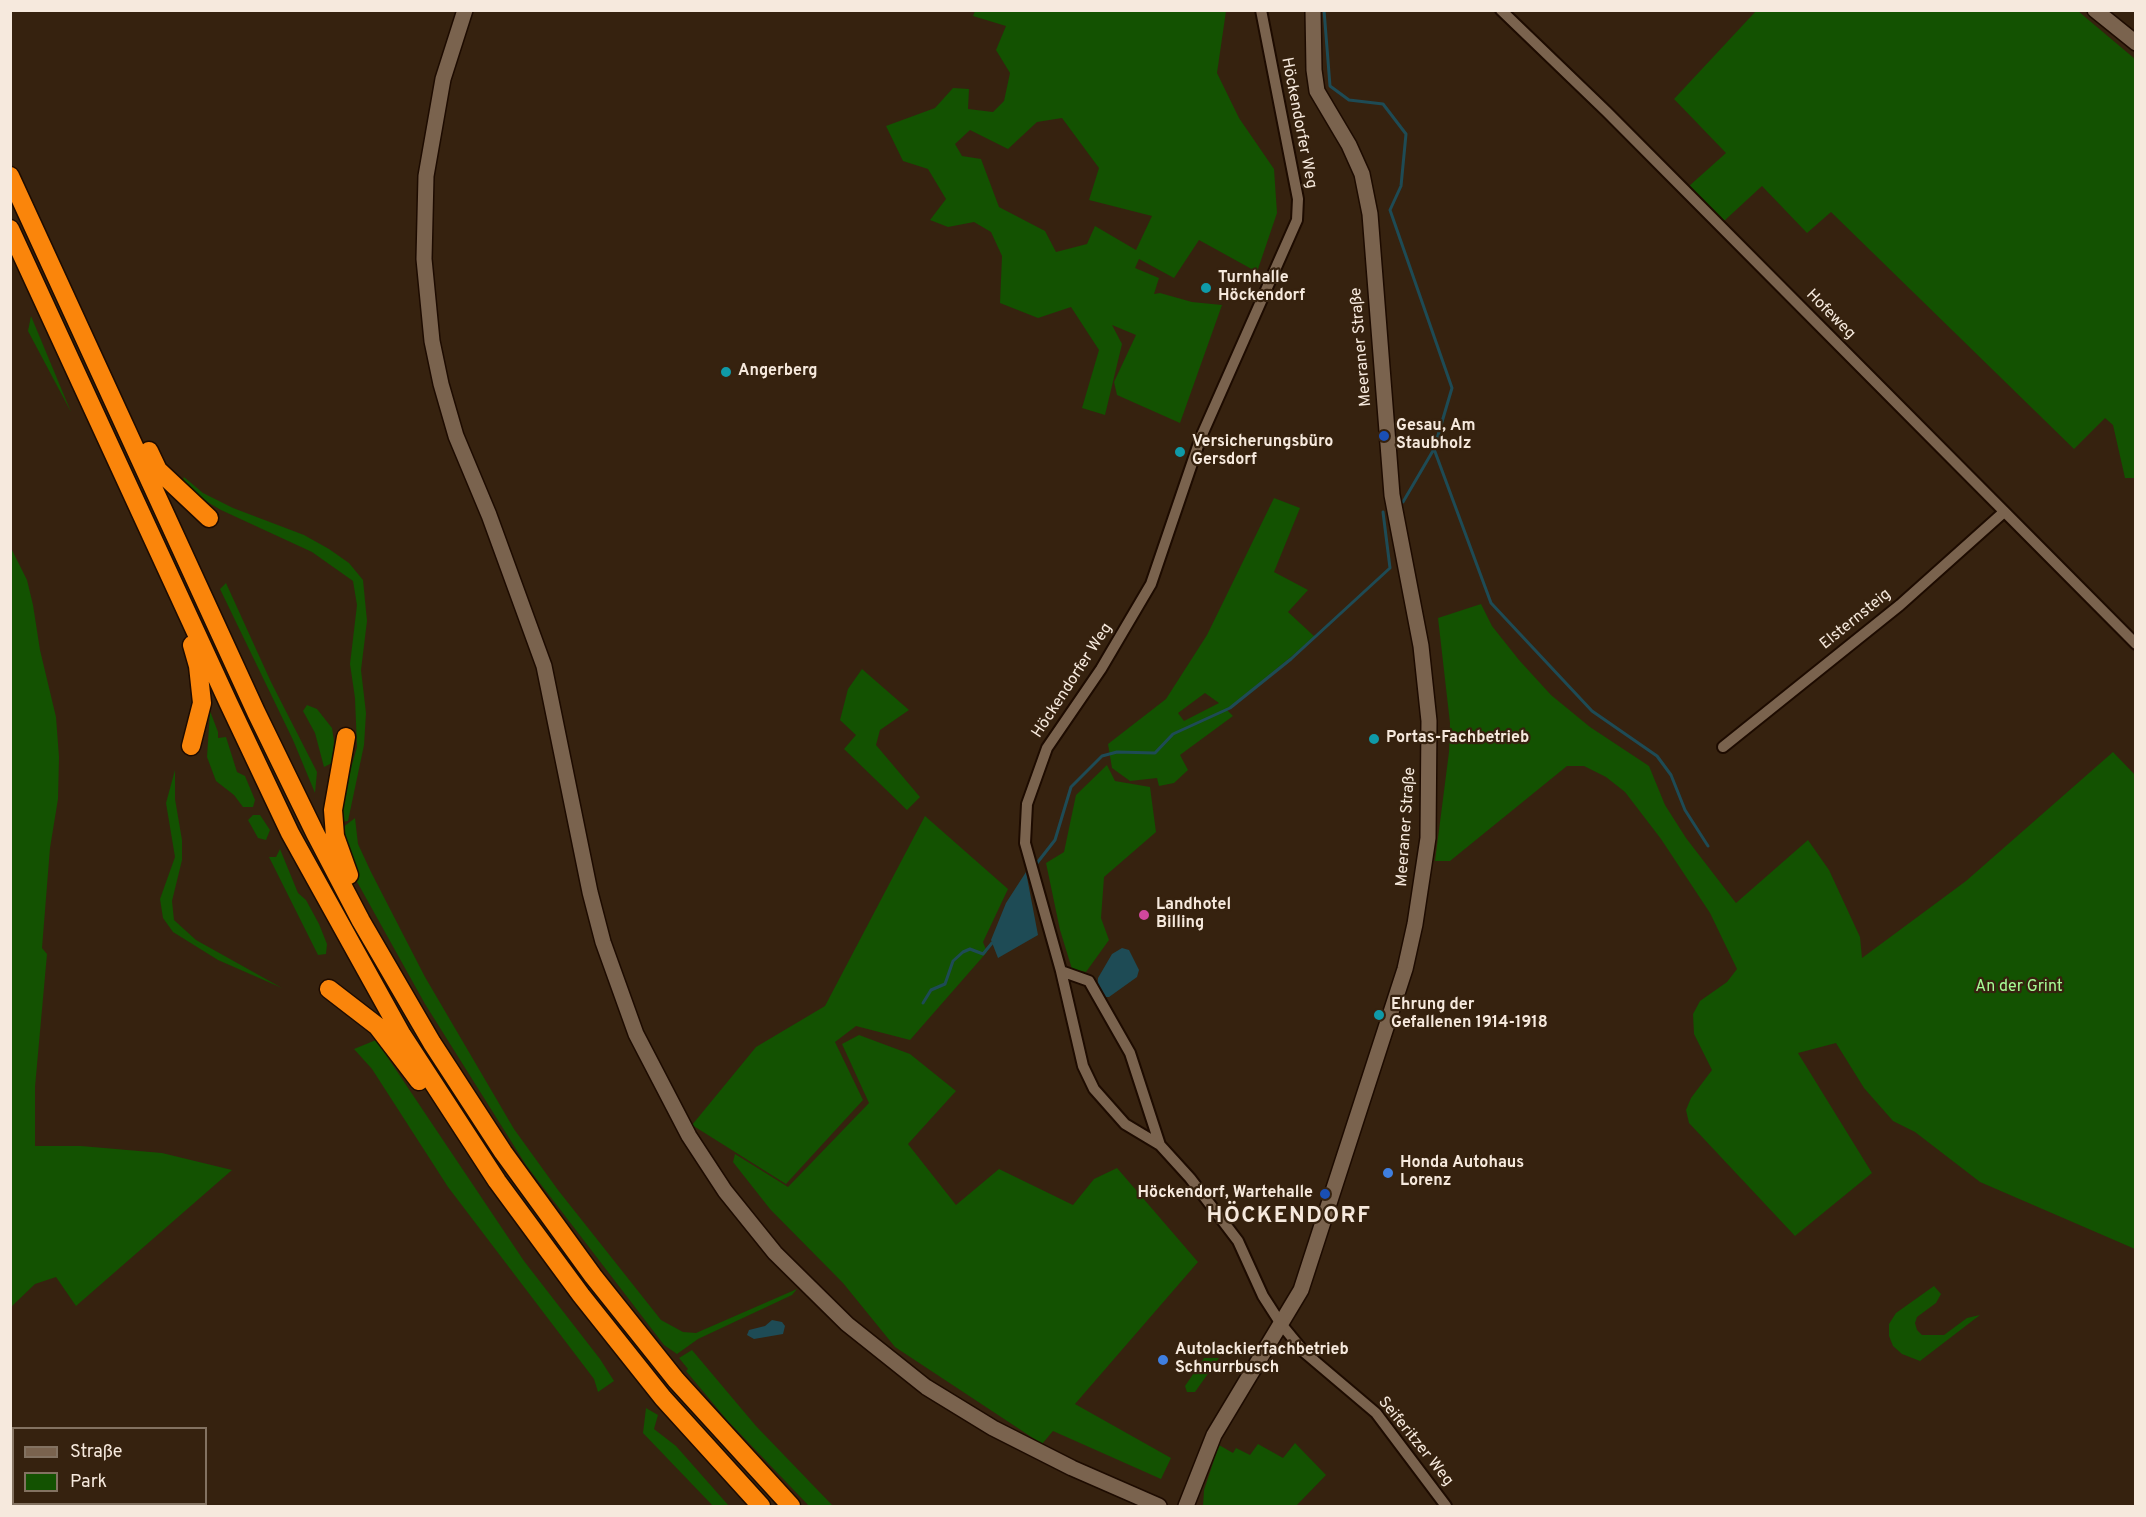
<!DOCTYPE html>
<meta charset="utf-8">
<style>
body{margin:0}
#map{position:relative;width:2146px;height:1517px;overflow:hidden;background:#36220f;font-family:Overpass,sans-serif}
canvas{display:block}
.frame{position:absolute;inset:0;border:12px solid #f6e9dd;pointer-events:none}
.legend{position:absolute;left:12px;top:1427px;width:195px;height:78px;box-sizing:border-box;background:#36220f;border:2px solid #837261;margin:0;padding:8px 10px;list-style:none;font-size:18px;color:#f6e9dd}
.legend li{display:flex;align-items:center;gap:12px;height:30px}
.legend b{width:30px;border:2px solid #837261}
</style>
<div id="map">
<canvas width="2146" height="1517"></canvas>
<div class="frame"></div>
<ul class="legend">
<li><b style="height:8px;background:#7a634e"></b>Straße</li>
<li><b style="height:16px;background:#135201"></b>Park</li>
</ul>
</div>
<script>
const context = document.querySelector('canvas').getContext('2d');
context.lineJoin = 'round';
function fill(path, color) { context.fillStyle = color; context.fill(path, 'evenodd'); }
const shape = rows => new Path2D(rows.map(r => 'M' + r).join(''));
function stroke(path, color, width, dash) { context.strokeStyle = color; context.lineWidth = width; context.lineCap = dash ? 'butt' : 'round'; context.setLineDash(dash || []); context.stroke(path); }
function drawText(font, color, halo, rows, align = 'center') {
  context.font = font + ' Overpass,sans-serif'; context.lineWidth = 4.5; context.setLineDash([]); context.textBaseline = 'middle'; context.strokeStyle = halo; context.fillStyle = color; for (const [text, x, y, turn = 0] of rows) {
    context.save(); context.translate(x, y); context.rotate((+turn || 0) * Math.PI / 180); context.textAlign = isNaN(turn) ? turn : align; if (halo) context.strokeText(text, 0, 0); context.fillText(text, 0, 0); context.restore();
  }
}
const green = shape([
 [975,11,1226,11,1217,73,1239,118,1274,169,1277,213,1257,272,1199,240,1174,278,1139,259,1135,268,1159,278,1154,294,1160,293,1192,302,1222,305,1180,423,1117,395,1114,382,1136,335,1112,325,1122,344,1105,415,1082,408,1099,350,1071,307,1038,318,1000,303,1002,256,991,232,974,222,948,227,930,220,946,199,928,169,903,161,886,126,935,108,953,88,969,89,968,109,993,112,1004,101,1010,73,996,50,1006,26,973,16],
 [1062,118,1099,168,1089,200,1152,216,1136,250,1095,226,1087,244,1056,252,1045,231,999,207,981,159,962,156,955,144,970,130,1008,149,1037,122],
 [1756,11,2078,11,2135,59,2135,478,2125,478,2113,425,2105,418,2074,449,1831,212,1807,233,1762,186,1723,222,1688,187,1726,153,1674,99],
 [31,316,71,412,28,331],
 [184,477,203,493,233,508,304,535,329,549,349,563,363,580,367,621,361,670,366,713,364,745,348,821,341,822,346,786,357,747,355,698,350,664,357,605,353,581,312,552,221,510,180,486],
 [1274,498,1300,508,1274,572,1308,590,1288,612,1315,637,1227,710,1233,716,1180,755,1188,770,1174,783,1159,786,1157,778,1130,781,1112,768,1108,744,1166,699,1207,635],
 [1205,693,1219,703,1184,721,1178,713],
 [11,548,27,580,33,605,40,650,56,717,59,757,58,799,50,848,42,948,47,954,35,1087,35,1146,81,1146,162,1153,232,1170,76,1306,56,1277,35,1284,11,1307],
 [226,583,271,682,317,772,315,793,293,740,220,589],
 [1481,604,1492,626,1519,660,1551,695,1590,727,1649,766,1665,805,1686,838,1736,903,1808,840,1829,870,1860,937,1862,958,1966,881,2113,752,2136,776,2135,1249,1980,1182,1915,1132,1893,1121,1864,1088,1836,1043,1798,1053,1872,1173,1795,1236,1689,1123,1686,1110,1691,1098,1712,1070,1694,1034,1693,1014,1700,1001,1727,982,1737,969,1710,913,1661,839,1625,792,1606,777,1584,766,1567,766,1450,861,1435,861,1449,752,1450,723,1438,618],
 [862,669,909,710,880,730,876,745,920,797,907,810,844,749,856,735,840,720,848,689],
 [307,705,317,709,332,728,334,741,332,763,324,767,315,733,303,711],
 [210,711,218,732,218,738,226,737,237,772,245,776,255,800,253,807,243,807,234,795,216,781,207,757],
 [1107,765,1115,781,1150,787,1156,832,1104,877,1101,918,1109,940,1086,972,1072,969,1060,930,1046,863,1064,852,1076,795],
 [175,770,175,799,182,840,182,860,172,901,174,920,196,940,282,988,218,960,173,932,163,918,160,899,175,857,166,803],
 [253,815,260,815,270,830,266,840,258,838,248,820],
 [925,816,1008,889,983,942,987,952,910,1040,856,1026,835,1042,863,1100,786,1184,692,1125,756,1047,825,1006],
 [355,818,358,844,371,872,425,977,514,1129,558,1190,661,1320,683,1332,696,1333,797,1289,792,1295,698,1339,677,1354,664,1345,526,1165,425,1004,351,871,338,831],
 [280,849,298,893,306,900,319,924,327,944,326,954,318,955,269,857,276,857],
 [859,1035,910,1054,956,1091,908,1144,956,1205,999,1169,1073,1205,1094,1179,1117,1168,1198,1262,1075,1404,1171,1458,1161,1479,1053,1431,1042,1444,895,1347,843,1283,770,1209,733,1162,735,1154,788,1187,869,1103,842,1044],
 [376,1040,524,1261,600,1359,614,1381,598,1392,594,1379,448,1187,372,1069,354,1049],
 [1934,1286,1941,1294,1936,1303,1917,1317,1915,1323,1917,1330,1922,1335,1944,1335,1967,1318,1980,1315,1920,1361,1902,1354,1893,1346,1889,1336,1889,1324,1896,1313],
 [692,1350,756,1426,833,1506,809,1506,727,1420,686,1371,688,1369,679,1358],
 [1204,1358,1219,1358,1195,1392,1187,1392,1185,1386],
 [646,1408,658,1415,654,1429,676,1446,729,1506,713,1506,643,1433],
 [1295,1443,1326,1475,1296,1506,1203,1506,1204,1490,1219,1445,1233,1453,1236,1448,1250,1455,1258,1444,1283,1458]
]);
const water = shape([
 [1026,872,1038,935,998,958,991,940,1006,903],
 [1122,948,1129,950,1139,970,1137,977,1109,997,1102,997,1097,990,1098,978,1112,954],
 [772,1320,782,1322,785,1326,783,1334,754,1339,747,1335,749,1330,765,1326]
]);
const stream = shape([
 [1324,10,1330,86,1349,100,1383,104,1406,134,1401,186,1390,210,1452,388,1434,449,1491,603,1592,711,1657,756,1671,775,1685,810,1708,846],
 [1403,502,1434,449],
 [1037,863,1055,840,1071,787,1102,756,1117,752,1155,753,1173,734,1230,708,1291,659,1390,568,1383,512],
 [923,1003,931,990,945,984,953,961,963,952,970,949,983,954,992,943]
]);
const street = shape([
 [1261,10,1298,199,1297,220,1201,437,1151,584,1101,669,1047,748,1027,804,1025,843,1061,971,1083,1066,1094,1089,1125,1124,1160,1145,1190,1178,1238,1241,1263,1296,1281,1324,1304,1352,1376,1413,1446,1506],
 [1501,10,1607,112,2136,644],
 [1723,747,1900,605,2004,512],
 [1061,971,1089,981,1130,1053,1160,1145]
]);
const secondary = shape([
 [465,10,443,79,426,176,424,259,432,341,441,384,456,436,489,515,544,666,590,892,603,942,636,1034,689,1136,725,1191,775,1253,847,1324,926,1387,993,1428,1072,1468,1159,1506],
 [2095,10,2136,43],
 [1186,1506,1214,1435,1301,1290,1405,969,1415,924,1428,838,1429,721,1421,646,1392,495,1370,214,1362,174,1349,145,1317,91,1314,70,1313,10]
]);
const highway = shape([
 [10,176,256,712,315,833,361,921,432,1043,503,1152,593,1276,676,1380,791,1506],
 [10,229,228,702,290,833,402,1035,497,1181,581,1295,663,1398,761,1506],
 [149,451,158,470,209,518],
 [346,737,333,810,335,836,349,875],
 [191,746,202,703,198,666,192,645],
 [329,989,377,1026,419,1081]
]);
const markers = [
 [1206,288,6,"#0f9aa8"],
 [726,372,6,"#0f9aa8"],
 [1384,436,6,"#1a4fb4"],
 [1180,452,6,"#0f9aa8"],
 [1374,739,6,"#0f9aa8"],
 [1144,915,6,"#d1479c"],
 [1379,1015,6,"#0f9aa8"],
 [1388,1173,6,"#3f7fe0"],
 [1325,1194,6,"#1a4fb4"],
 [1163,1360,6,"#3f7fe0"]
];
const streetNames = [
 ["Höckendorfer Weg",1298,123,79],
 ["Hofeweg",1830,315,45],
 ["Meeraner Straße",1362,347,-95],
 ["Elsternsteig",1856,620,-39],
 ["Höckendorfer Weg",1073,681,-57],
 ["Meeraner Straße",1407,827,-86],
 ["Seiferitzer Weg",1415,1442,51]
];
const poiNames = [
 ["Turnhalle",1218,279],
 ["Höckendorf",1218,297],
 ["Angerberg",738,372],
 ["Gesau, Am",1396,427],
 ["Staubholz",1396,445],
 ["Versicherungsbüro",1192,443],
 ["Gersdorf",1192,461],
 ["Portas-Fachbetrieb",1386,739],
 ["Landhotel",1156,906],
 ["Billing",1156,924],
 ["Ehrung der",1391,1006],
 ["Gefallenen 1914-1918",1391,1024],
 ["Honda Autohaus",1400,1164],
 ["Lorenz",1400,1182],
 ["Höckendorf, Wartehalle",1313,1194,"right"],
 ["Autolackierfachbetrieb",1175,1351],
 ["Schnurrbusch",1175,1369]
];
const parkNames = [
 ["An der Grint",2019,988]
];
const districtNames = [
 ["HÖCKENDORF",1289,1218]
];
fill(green, '#135201');
fill(water, '#1e4b55');
stroke(stream, '#1e4b55', 3);
stroke(street, '#1d0b00', 14);
stroke(secondary, '#1d0b00', 18);
stroke(highway, '#1d0b00', 21);
stroke(street, '#7a634e', 10);
stroke(secondary, '#7a634e', 15);
stroke(highway, '#fa850b', 18);
for (const [x, y, r, color] of markers) { const dot = new Path2D(); dot.arc(x, y, r, 0, 2 * Math.PI); context.fillStyle = color; context.fill(dot); stroke(dot, '#36220f', 2); }
drawText('16px', '#f6e9dd', '#36220f', streetNames);
drawText('bold 16px', '#f6e9dd', '#36220f', poiNames, 'left');
drawText('16px', '#a6fc95', '#36220f', parkNames);
context.letterSpacing = '1.5px';
drawText('bold 22px', '#f6e9dd', '#36220f', districtNames);
context.letterSpacing = '0px';
</script>
